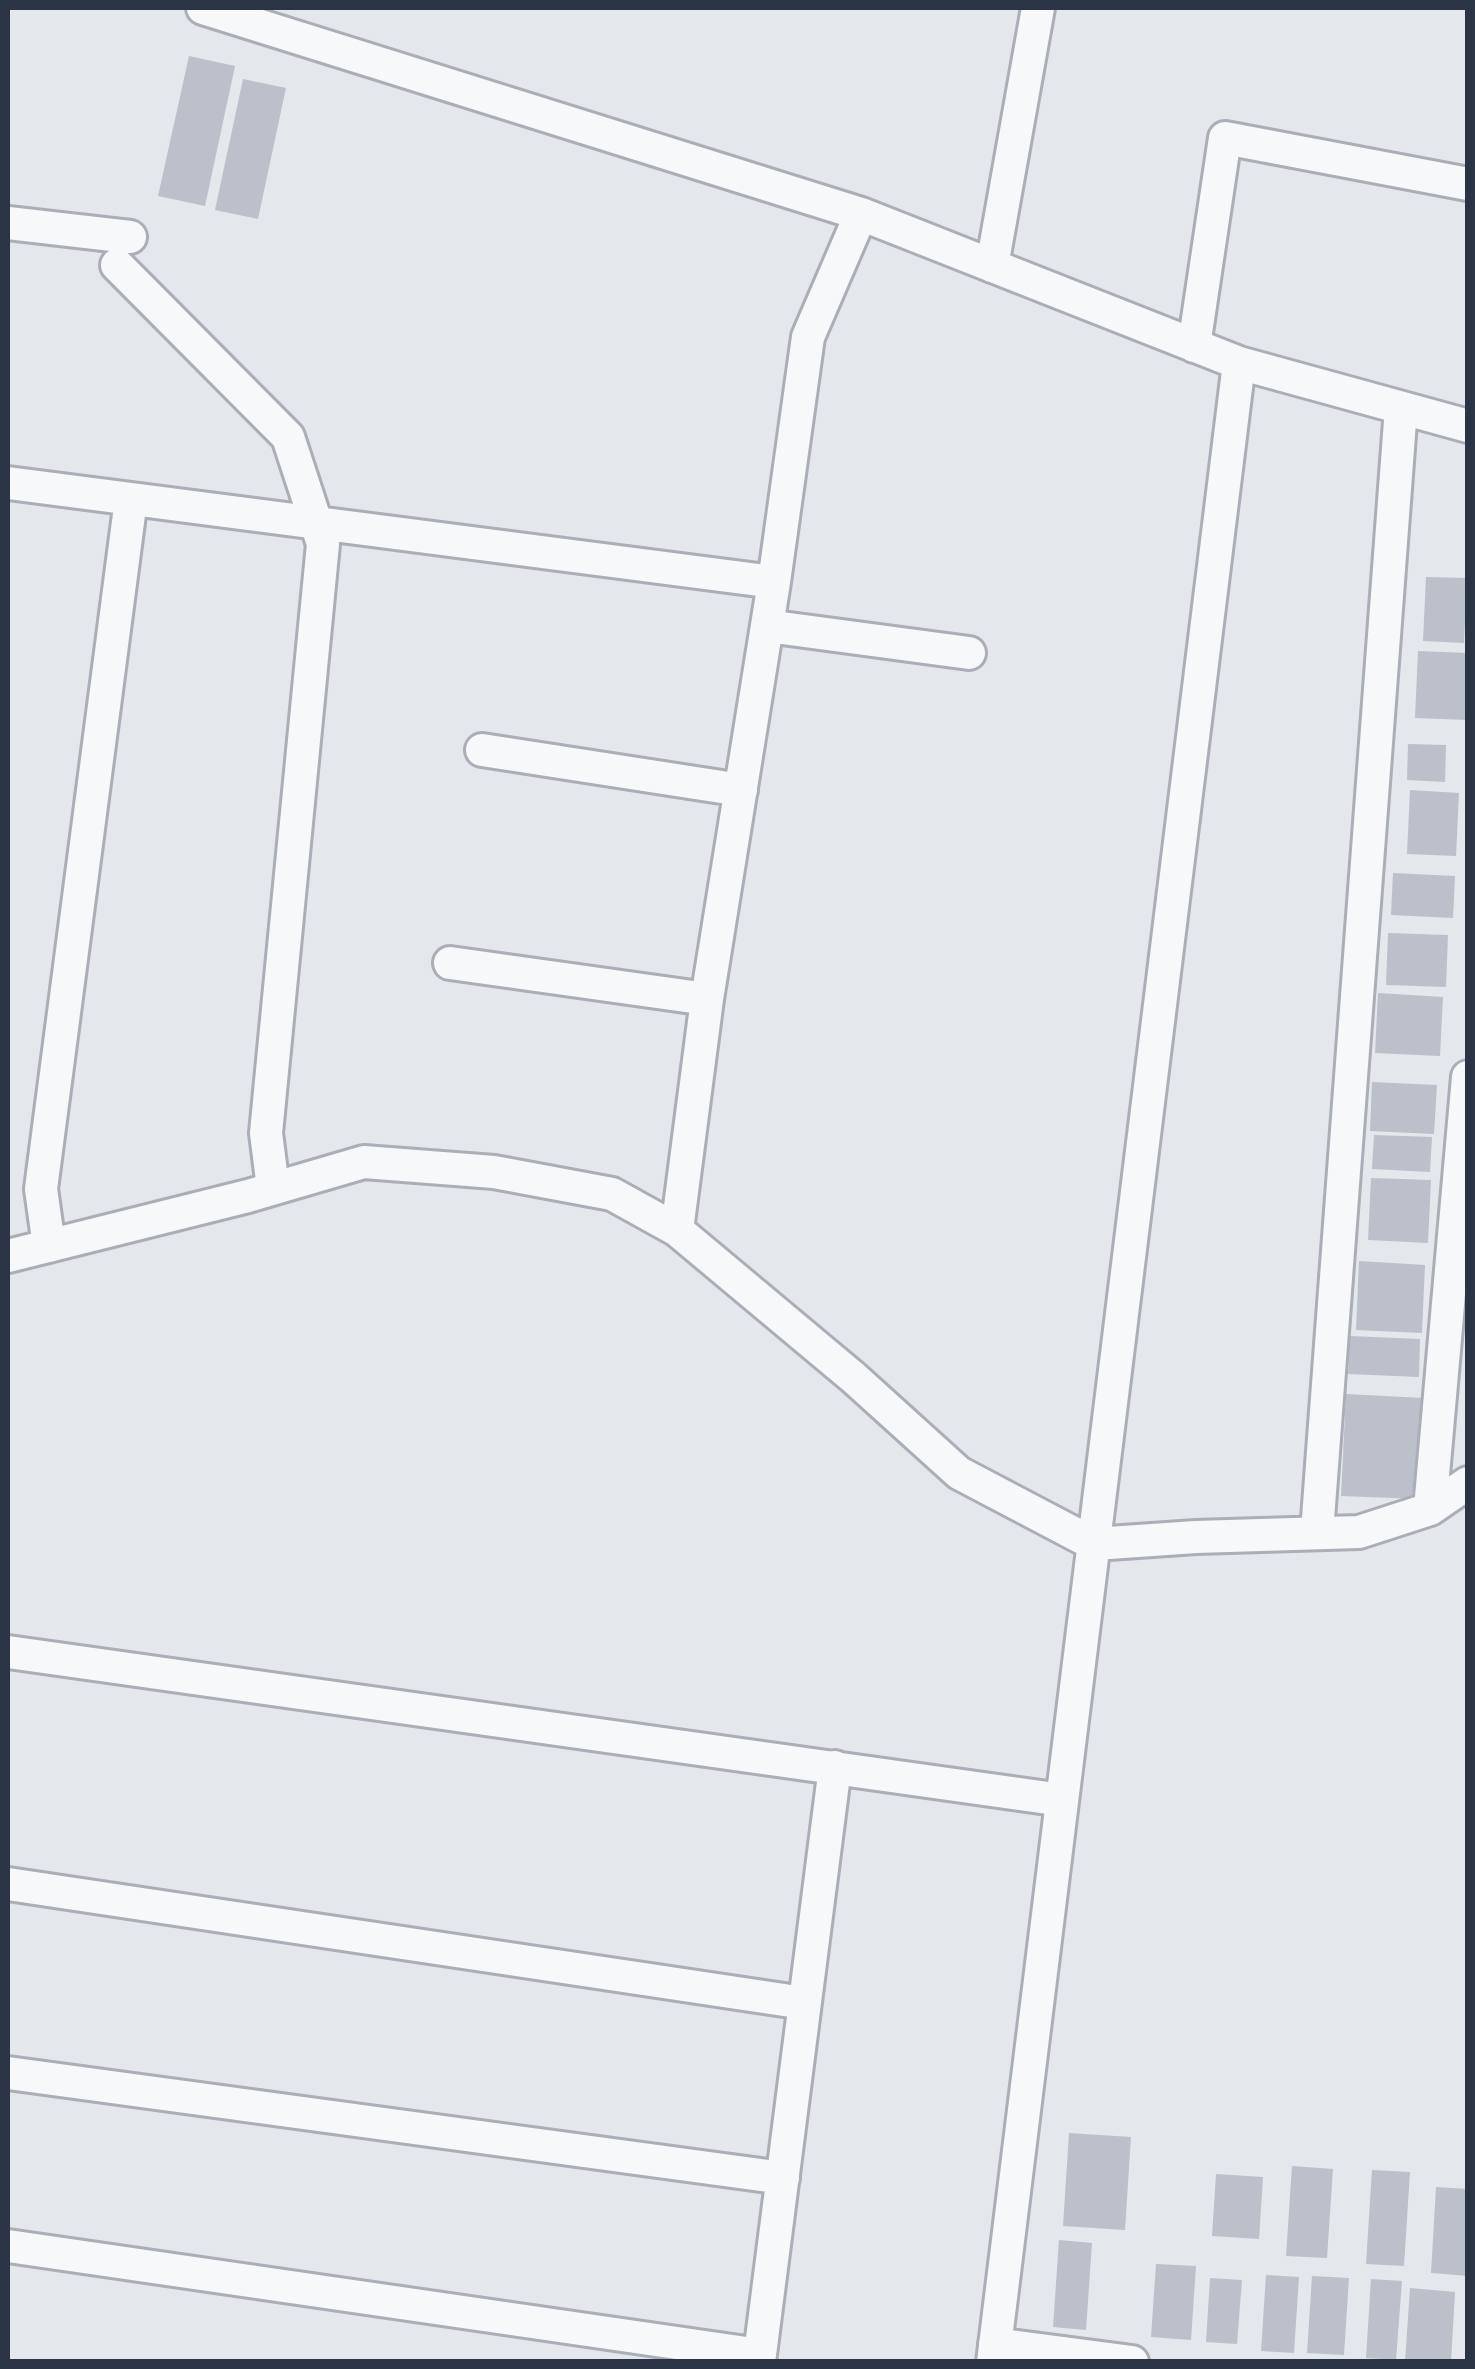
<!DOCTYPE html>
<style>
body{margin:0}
#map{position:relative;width:1475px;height:2369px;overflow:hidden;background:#e4e7ec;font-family:"Golos Text",sans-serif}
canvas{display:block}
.frame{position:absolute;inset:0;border:10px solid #2b3445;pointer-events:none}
</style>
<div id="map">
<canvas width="1475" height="2369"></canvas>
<div class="frame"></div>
</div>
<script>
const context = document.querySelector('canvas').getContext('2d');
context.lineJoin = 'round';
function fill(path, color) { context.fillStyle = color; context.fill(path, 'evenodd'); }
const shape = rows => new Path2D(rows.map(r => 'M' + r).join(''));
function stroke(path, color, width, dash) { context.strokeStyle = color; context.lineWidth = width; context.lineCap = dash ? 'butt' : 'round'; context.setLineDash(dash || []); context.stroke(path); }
const building = shape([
 [189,56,235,66,205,206,158,196],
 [243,79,286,88,258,219,215,210],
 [1426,577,1467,578,1464,643,1423,641],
 [1418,651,1468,653,1468,720,1415,718],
 [1408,744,1446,745,1445,782,1407,780],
 [1410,790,1459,793,1456,856,1407,854],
 [1393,873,1455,876,1453,918,1391,915],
 [1388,933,1448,935,1446,987,1386,985],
 [1378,993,1443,997,1440,1056,1375,1053],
 [1372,1082,1437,1085,1434,1134,1370,1131],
 [1374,1135,1432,1137,1430,1172,1372,1169],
 [1371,1178,1431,1180,1428,1243,1368,1240],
 [1359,1261,1425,1265,1422,1333,1356,1330],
 [1350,1336,1420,1339,1419,1377,1348,1374],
 [1346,1394,1423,1398,1419,1499,1341,1496],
 [1069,2133,1131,2137,1125,2230,1063,2226],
 [1292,2166,1333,2169,1327,2258,1286,2256],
 [1372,2170,1410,2172,1404,2266,1366,2264],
 [1216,2174,1263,2177,1259,2239,1212,2236],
 [1436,2187,1468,2189,1468,2276,1431,2273],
 [1059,2240,1092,2243,1086,2330,1053,2327],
 [1156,2264,1196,2266,1191,2340,1151,2337],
 [1266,2275,1299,2277,1294,2353,1261,2351],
 [1312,2276,1349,2278,1344,2355,1307,2353],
 [1210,2278,1242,2280,1237,2344,1206,2342],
 [1371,2279,1402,2281,1396,2360,1366,2358],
 [1410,2288,1455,2292,1451,2362,1405,2362]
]);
const minor = shape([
 [203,8,861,214,1239,363,1468,426],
 [8,223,130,237],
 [117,265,288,437,323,544,266,1133,273,1188],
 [992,266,1038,8],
 [1194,346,1225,138,1468,184],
 [8,483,774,582],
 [767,626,969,653],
 [482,750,741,790],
 [450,963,707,999],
 [677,1230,707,999,774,582,808,337,861,214],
 [49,1246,41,1189,131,499],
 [8,1256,248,1196,364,1162,494,1172,612,1194,677,1230,854,1378,959,1473,1094,1544,1196,1537,1359,1532,1430,1509,1468,1483],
 [1430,1509,1468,1077],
 [1317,1532,1401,408],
 [8,1652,1062,1800],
 [8,1884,804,2003],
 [8,2073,783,2178],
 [8,2246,760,2355],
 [995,2344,1132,2362],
 [759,2362,835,1767],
 [993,2362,1239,363]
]);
fill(building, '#bbc0ca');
stroke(minor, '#a9aeb7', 38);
stroke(minor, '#f7f8fa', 32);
</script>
